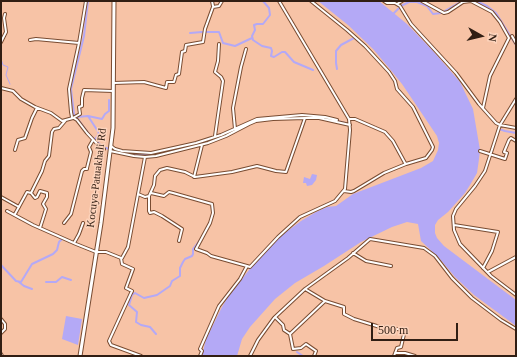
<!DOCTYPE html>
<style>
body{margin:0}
#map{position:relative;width:517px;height:357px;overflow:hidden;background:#f7c3a6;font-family:Georgia,serif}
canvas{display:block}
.frame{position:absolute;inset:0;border:2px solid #311e13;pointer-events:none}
.north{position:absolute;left:461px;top:16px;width:40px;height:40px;-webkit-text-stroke:3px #fdd3bb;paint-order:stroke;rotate:98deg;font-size:11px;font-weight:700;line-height:16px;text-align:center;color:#311e13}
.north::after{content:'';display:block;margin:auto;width:14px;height:18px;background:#311e13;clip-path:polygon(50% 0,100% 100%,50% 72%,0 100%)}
.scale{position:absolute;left:371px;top:323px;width:87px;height:18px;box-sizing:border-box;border:2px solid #311e13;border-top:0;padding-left:5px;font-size:12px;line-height:14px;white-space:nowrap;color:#311e13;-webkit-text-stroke:3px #fdd3bb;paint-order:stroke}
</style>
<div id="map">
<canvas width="517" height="357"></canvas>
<div class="frame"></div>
<div class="north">N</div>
<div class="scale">500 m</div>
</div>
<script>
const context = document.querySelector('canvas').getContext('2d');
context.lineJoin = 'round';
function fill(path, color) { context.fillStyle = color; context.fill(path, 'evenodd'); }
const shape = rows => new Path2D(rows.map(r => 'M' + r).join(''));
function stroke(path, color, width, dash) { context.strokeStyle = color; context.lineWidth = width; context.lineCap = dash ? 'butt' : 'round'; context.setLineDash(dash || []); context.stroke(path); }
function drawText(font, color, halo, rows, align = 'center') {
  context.font = font + ' Georgia,serif'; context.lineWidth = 3; context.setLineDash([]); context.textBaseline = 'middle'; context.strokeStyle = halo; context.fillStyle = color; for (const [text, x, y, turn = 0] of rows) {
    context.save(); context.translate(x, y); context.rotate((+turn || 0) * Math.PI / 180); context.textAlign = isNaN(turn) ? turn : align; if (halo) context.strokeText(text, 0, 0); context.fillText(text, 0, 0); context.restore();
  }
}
const water = shape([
 [318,1,379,1,407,24,434,52,460,82,473,109,480,150,479,159,477,173,470,185,465,193,448,212,438,220,435,225,435,233,437,238,444,246,516,300,516,326,474,295,455,277,439,258,421,241,418,224,407,222,392,227,361,242,324,266,295,283,275,299,250,327,242,339,237,356,202,356,206,339,222,307,229,295,257,260,282,235,301,221,316,212,327,207,336,206,353,194,421,168,433,161,438,150,439,143,437,136,402,84,389,68,373,49,348,25],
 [312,174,317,175,316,180,312,185,307,186,306,183,303,183,304,177,310,179],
 [66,316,82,319,78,345,62,339]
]);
const stream = shape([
 [1,59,3,65,8,67,6,75,10,84]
]);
const canal = shape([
 [88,1,84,36,71,89,74,114,89,134],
 [263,1,269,8,270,15,263,24,257,24,254,25,255,30,252,36,253,40,262,46,271,48,272,51,271,56,274,57,282,52,285,52,294,62,313,70],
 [476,1,487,6,496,13,516,45],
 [401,6,409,2,417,2,427,6,433,14,441,13],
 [443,12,462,1],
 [392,15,400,7],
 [206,32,219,32,223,43,235,46,252,38],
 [190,33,202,32],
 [337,69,336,63,336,51,341,45,354,38],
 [88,116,99,133,95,140],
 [77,117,88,116,102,119,105,114,109,111,109,100],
 [321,117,349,124],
 [499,129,505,131,516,133],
 [92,137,103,147,115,151],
 [127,154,144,155,154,154,205,142,230,133],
 [1,265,16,281,21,282,32,264,53,254,57,250,59,242,62,239],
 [19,282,24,286,32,289],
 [46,282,56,282,62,277,71,280],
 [156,334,150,327,141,325,136,322,137,312,129,305,132,295,135,293,144,298,157,295,170,286,172,281,180,276,180,268,183,262,185,259,192,256,193,254,193,249,200,240],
 [297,352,303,356]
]);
const minor = shape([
 [86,1,79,43,69,89,71,112,72,117,77,120,87,133,101,148,104,149],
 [212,1,213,6],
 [311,1,347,30,365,46,389,72,395,81,397,89,413,107,433,147,432,150,426,158,406,164,405,163,393,141,385,132,355,119,349,119],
 [384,1,387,3,395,3,400,6,411,24,456,73,479,104,496,123,500,125,485,171,475,186,456,209,453,216,454,230,460,244,491,276,516,295],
 [422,1,444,13,448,12,463,2,471,1,492,12,500,22,509,38,490,76,483,108],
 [397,4,402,1],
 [512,36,516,43],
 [30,40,36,39,79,43],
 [1,42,6,32,4,18,5,14],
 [114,83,144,82,166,88,167,82,174,82,176,75,179,74,182,52,185,51,186,45,203,42,205,29,213,7,219,6,222,1],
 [1,88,13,91,21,99,35,107,51,113,62,121,73,118,80,114,79,107,82,106,82,98,84,90,113,91],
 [516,99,500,125,516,128],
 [235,129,233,108,241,67,246,49],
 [215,136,223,81,221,77,215,72,218,61,219,44],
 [111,146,115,149,122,151,151,153,196,143,221,135,257,119,302,115,325,117,337,120],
 [15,150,18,140,25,138,32,118,37,108],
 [110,151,134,156,145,157,156,156,208,143,226,136,249,124,256,121,273,119,305,118],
 [480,151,505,159,507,153,504,152,509,140,511,138,516,141],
 [194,177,202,145],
 [344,191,351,192,354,191,384,173,406,164],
 [31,193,35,198,37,197,40,191,47,193,47,197,43,204,46,209,40,228],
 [151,193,164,196,169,192,173,193,212,204,213,213,210,223,196,249,207,253,211,256,247,266],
 [138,194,145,197,149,196,154,185,155,176,160,170,167,168,185,172,195,177,232,172,257,166,276,171,286,172,305,118,319,118,350,125],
 [149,196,149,211,150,213,154,212,162,216,182,229,179,241],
 [1,197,19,207],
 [7,211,33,225,76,244,96,252,106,252,121,258,122,264,133,269,126,288,132,291,131,293,109,341,111,345,141,356],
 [15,214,27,192,31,193,42,171,45,161,49,156,52,132,54,129,59,128,65,121],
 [64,223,71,214,82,171,84,169,87,169,87,168,91,152,89,147,93,140],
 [454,225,498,232,492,251,483,268],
 [74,243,79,234,83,223],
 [353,253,366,261,391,266],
 [122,258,128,247,145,157],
 [488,272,516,257],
 [305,289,325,301,344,307,344,314,354,319,380,327,405,330,401,347,397,348,394,356],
 [275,317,283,325,284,330,290,334,293,349,301,348,306,344,316,351,314,356],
 [1,319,5,324,5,329,1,333],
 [290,334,325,301],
 [395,353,405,353,415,356],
 [1,354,2,356],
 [200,356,202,351,200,349,219,306,240,279,247,266,250,267,278,237,300,217,335,201,345,189,350,130,349,119,279,1],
 [250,356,258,340,274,318,305,289,348,258,370,239,424,248,435,256,452,278,472,298,501,320,516,329]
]);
const major = shape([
 [80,356,101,223,113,128,114,1]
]);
const streetNames = [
 ["Kocuya-Patuakhali Rd",97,178,-83]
];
fill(water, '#b4a9f6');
stroke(stream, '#b4a9f6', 1);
stroke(canal, '#b4a9f6', 2);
stroke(minor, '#794c32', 4);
stroke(major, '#794c32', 5);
stroke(minor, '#fff', 2);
stroke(major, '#fff', 3);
drawText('11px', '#311e13', '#fdd3bb', streetNames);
</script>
